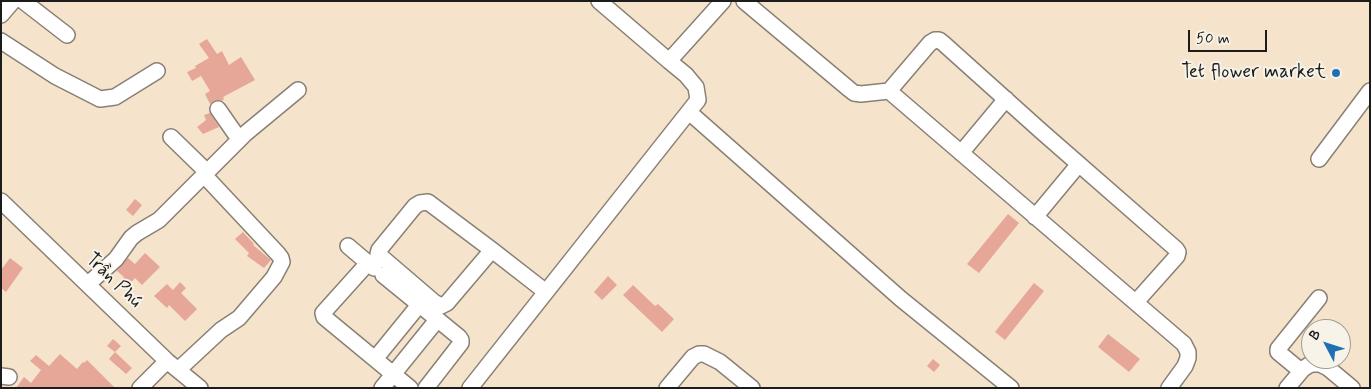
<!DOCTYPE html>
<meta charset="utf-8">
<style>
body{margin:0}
#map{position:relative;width:1371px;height:389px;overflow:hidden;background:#f5e3cc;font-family:Mynerve,sans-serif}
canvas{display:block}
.frame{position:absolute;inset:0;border:2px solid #1c1c1c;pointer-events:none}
.north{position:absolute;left:1301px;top:319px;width:50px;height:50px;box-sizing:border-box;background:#f7f3e8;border:1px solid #9f9d96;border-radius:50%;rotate:310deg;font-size:14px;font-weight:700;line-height:20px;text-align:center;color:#1c1c1c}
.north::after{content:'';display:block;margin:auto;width:18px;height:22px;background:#1f6fb2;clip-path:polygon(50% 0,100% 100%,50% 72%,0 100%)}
.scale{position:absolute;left:1188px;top:30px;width:79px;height:22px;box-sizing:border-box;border:2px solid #1c1c1c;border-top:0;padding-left:6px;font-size:15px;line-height:18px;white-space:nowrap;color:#1c1c1c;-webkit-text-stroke:4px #f7f3e8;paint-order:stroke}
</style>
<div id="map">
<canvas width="1371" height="389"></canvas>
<div class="frame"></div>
<div class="north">B</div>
<div class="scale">50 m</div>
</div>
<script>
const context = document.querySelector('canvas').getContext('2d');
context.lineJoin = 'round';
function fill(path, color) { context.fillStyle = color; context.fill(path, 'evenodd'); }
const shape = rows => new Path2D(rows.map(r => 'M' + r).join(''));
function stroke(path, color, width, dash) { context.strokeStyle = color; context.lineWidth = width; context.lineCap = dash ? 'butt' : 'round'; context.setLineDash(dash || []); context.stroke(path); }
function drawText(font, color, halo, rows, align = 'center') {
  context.font = font + ' Mynerve,sans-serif'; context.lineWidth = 4; context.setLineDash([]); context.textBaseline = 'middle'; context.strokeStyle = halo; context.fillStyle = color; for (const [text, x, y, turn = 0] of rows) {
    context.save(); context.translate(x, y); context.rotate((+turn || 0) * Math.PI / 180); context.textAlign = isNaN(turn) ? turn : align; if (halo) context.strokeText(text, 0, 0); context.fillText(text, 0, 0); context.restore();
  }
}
const building = shape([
 [207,39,217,54,222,51,229,65,241,57,255,80,223,97,224,99,222,101,217,100,210,104,205,94,210,91,201,76,192,81,187,72,196,68,195,66,209,58,199,44],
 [210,113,219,127,203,134,197,127,206,120,204,115],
 [135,199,142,205,133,216,126,210],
 [1008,214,1019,223,979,273,967,264],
 [243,232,254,244,253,245,271,260,264,268,247,256,249,253,235,239],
 [145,253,160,267,142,285,135,278,126,288,119,282,124,277,117,271,128,258,135,264],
 [10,258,23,268,6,292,1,288,1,270],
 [608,276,617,285,602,300,594,292],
 [180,282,186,288,181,293,197,309,185,321,169,305,167,308,154,296,167,284,173,290],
 [1034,283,1044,291,1005,340,995,332],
 [633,285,655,306,658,304,674,319,662,332,623,295],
 [1108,334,1140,359,1129,372,1098,347],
 [113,339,121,346,115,352,107,346],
 [115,352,132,368,126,374,109,359],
 [60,354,77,369,83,362,84,363,87,360,115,388,16,388,24,377,31,383,41,370,30,361,36,355,49,366],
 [933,359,940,365,934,372,927,366]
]);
const minor = shape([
 [23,1,67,35],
 [599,1,669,61],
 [744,1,849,89,854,93,861,94,889,91,930,43,935,40,939,40,943,43,1041,131,1176,249,1178,252,1177,256,1136,302],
 [1,15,13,1],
 [1,41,55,76,100,99,115,97,157,71],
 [889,91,1184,344,1188,352,1188,358,1185,366,1169,388],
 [218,109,239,139],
 [689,112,901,299,1011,388],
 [171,137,207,172],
 [961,153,1006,99],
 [1319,159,1370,91],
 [1,201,167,361,200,388],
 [1035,217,1079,164],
 [348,246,374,268],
 [492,250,447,303,441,306,434,302,378,254,379,250,415,206,420,203,428,202,492,250,546,292],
 [368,263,323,313,324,317,410,388],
 [383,275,459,337,461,340,461,343,426,388],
 [88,284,116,259,131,238,137,233,159,220,246,133,298,90],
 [375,359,419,305],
 [178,370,221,330,239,318,274,277,282,262,281,258,278,254,204,175],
 [1301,371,1278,352,1278,349,1319,298],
 [1,376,9,377],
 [140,388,167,361],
 [382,388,437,320],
 [470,388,698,100,696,87,686,75,669,61,723,1],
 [667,388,693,357,699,354,704,354,720,362,752,388],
 [1287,388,1303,369,1309,365,1314,364,1320,364,1328,368,1352,388]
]);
const markers = [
 [1336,73,5,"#1f6fb2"]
];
const poiNames = [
 ["Tet flower market",1326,73]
];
const streetNames = [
 ["Trần Phú",113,281,44]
];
fill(building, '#e6a698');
stroke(minor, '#888074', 18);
stroke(minor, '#fff', 15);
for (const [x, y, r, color] of markers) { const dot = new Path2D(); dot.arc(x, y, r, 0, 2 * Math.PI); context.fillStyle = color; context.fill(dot); stroke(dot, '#f7f3e8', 2); }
drawText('19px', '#1c1c1c', '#f7f3e8', poiNames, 'right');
drawText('19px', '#1c1c1c', '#f7f3e8', streetNames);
</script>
